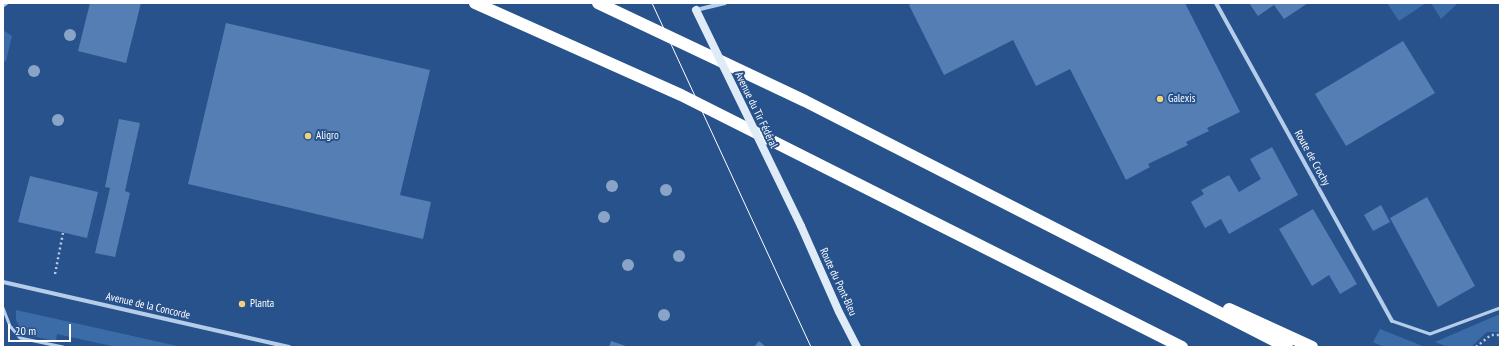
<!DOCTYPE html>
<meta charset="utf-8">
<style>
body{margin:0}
#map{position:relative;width:1503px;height:350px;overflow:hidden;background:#27528c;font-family:"PT Sans Narrow",sans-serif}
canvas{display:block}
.frame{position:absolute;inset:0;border:4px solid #fff;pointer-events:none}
.scale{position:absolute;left:8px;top:324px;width:63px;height:18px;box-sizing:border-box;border:2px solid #fff;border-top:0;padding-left:5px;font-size:12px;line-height:14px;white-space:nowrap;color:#fff;-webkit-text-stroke:3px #27528c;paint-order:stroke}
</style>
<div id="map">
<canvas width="1503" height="350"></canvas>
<div class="frame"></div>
<div class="scale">20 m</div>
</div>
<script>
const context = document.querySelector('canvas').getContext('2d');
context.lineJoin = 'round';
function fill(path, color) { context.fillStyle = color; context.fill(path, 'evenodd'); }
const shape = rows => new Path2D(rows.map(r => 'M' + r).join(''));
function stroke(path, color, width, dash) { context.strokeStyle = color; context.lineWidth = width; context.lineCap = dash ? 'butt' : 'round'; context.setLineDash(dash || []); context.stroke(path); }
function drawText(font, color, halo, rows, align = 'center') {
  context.font = font + ' "PT Sans Narrow",sans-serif'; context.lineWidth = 4; context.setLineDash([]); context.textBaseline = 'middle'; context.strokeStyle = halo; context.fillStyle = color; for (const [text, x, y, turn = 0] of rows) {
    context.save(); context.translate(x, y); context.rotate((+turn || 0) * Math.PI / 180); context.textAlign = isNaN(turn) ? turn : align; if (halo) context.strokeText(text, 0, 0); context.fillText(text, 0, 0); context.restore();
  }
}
const green = shape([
 [1387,3,1426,3,1399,21],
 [1431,3,1458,3,1441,19],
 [3,30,12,36,6,61,3,62],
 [16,310,182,347,116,347,57,334,56,341,27,335,22,331,16,320],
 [1500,314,1500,332,1487,332,1471,347,1448,347,1435,342],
 [1380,329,1425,347,1384,347,1373,342]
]);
const building = shape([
 [90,3,141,3,126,63,78,51],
 [912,3,1185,3,1240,112,1207,128,1209,131,1186,142,1188,145,1148,164,1150,167,1126,180,1070,69,1036,86,1013,40,944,75,909,5],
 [1249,3,1308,3,1284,19,1274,5,1258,16],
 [226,23,430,70,400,195,431,202,423,239,188,184],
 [1403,41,1435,93,1346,146,1315,94],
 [119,119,140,123,125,191,130,193,115,257,95,253,110,188,105,187],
 [1272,147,1298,195,1229,234,1221,219,1205,228,1191,202,1204,194,1201,190,1229,175,1239,192,1261,179,1250,159],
 [30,176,98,192,87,238,18,222],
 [1427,197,1475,286,1438,307,1390,218],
 [1381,205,1390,222,1373,231,1364,215],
 [1313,209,1357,284,1340,294,1329,275,1312,286,1279,229],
 [611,341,629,347,609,347],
 [759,341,766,347,754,347]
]);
const path = shape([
 [55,274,63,233],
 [1476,347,1491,335,1500,335]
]);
const service = shape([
 [3,6,7,3],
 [3,308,10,326,20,338,63,347],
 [1392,321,1430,334,1500,308]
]);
const minor = shape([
 [1216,3,1392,321],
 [696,10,725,3],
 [3,282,289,347]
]);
const secondary = shape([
 [801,226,839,312,857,347]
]);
const motorway = shape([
 [475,3,681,95,1182,347],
 [598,3,805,101,1287,347],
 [1229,309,1312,347]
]);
const tram = shape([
 [652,3,811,347]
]);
const secondaryBridge = shape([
 [696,10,801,226]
]);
const trees = [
 [70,35],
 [34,71],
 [58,120],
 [612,186],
 [666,190],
 [604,217],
 [679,256],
 [628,265],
 [664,315]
];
const markers = [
 [1160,99,4,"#f2d17b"],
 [308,136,4,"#f2d17b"],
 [242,304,4,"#f2d17b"]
];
const poiNames = [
 ["Galexis",1168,99],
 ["Aligro",316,136],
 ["Planta",250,304]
];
const streetNames = [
 ["Avenue du Tir Fédéral",756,110,64],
 ["Route de Crochy",1312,158,61],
 ["Route du Pont-Bleu",838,282,65],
 ["Avenue de la Concorde",148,306,13]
];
fill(green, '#3c6ca8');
fill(building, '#547eb4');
stroke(path, '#b6cdea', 2.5, [2, 3]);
stroke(service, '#b6cdea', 3);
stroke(minor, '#b6cdea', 4);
stroke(secondary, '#e0ebf8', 8);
stroke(motorway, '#fff', 12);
stroke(tram, '#fff', 1);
stroke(secondaryBridge, '#e0ebf8', 8);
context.fillStyle = '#89a4c7';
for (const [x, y] of trees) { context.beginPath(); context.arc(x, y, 6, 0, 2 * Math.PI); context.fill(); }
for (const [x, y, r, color] of markers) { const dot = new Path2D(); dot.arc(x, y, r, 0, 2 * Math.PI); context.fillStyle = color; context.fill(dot); stroke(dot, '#27528c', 1.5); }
drawText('11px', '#fff', '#27528c', poiNames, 'left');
drawText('11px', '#fff', '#27528c', streetNames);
</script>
